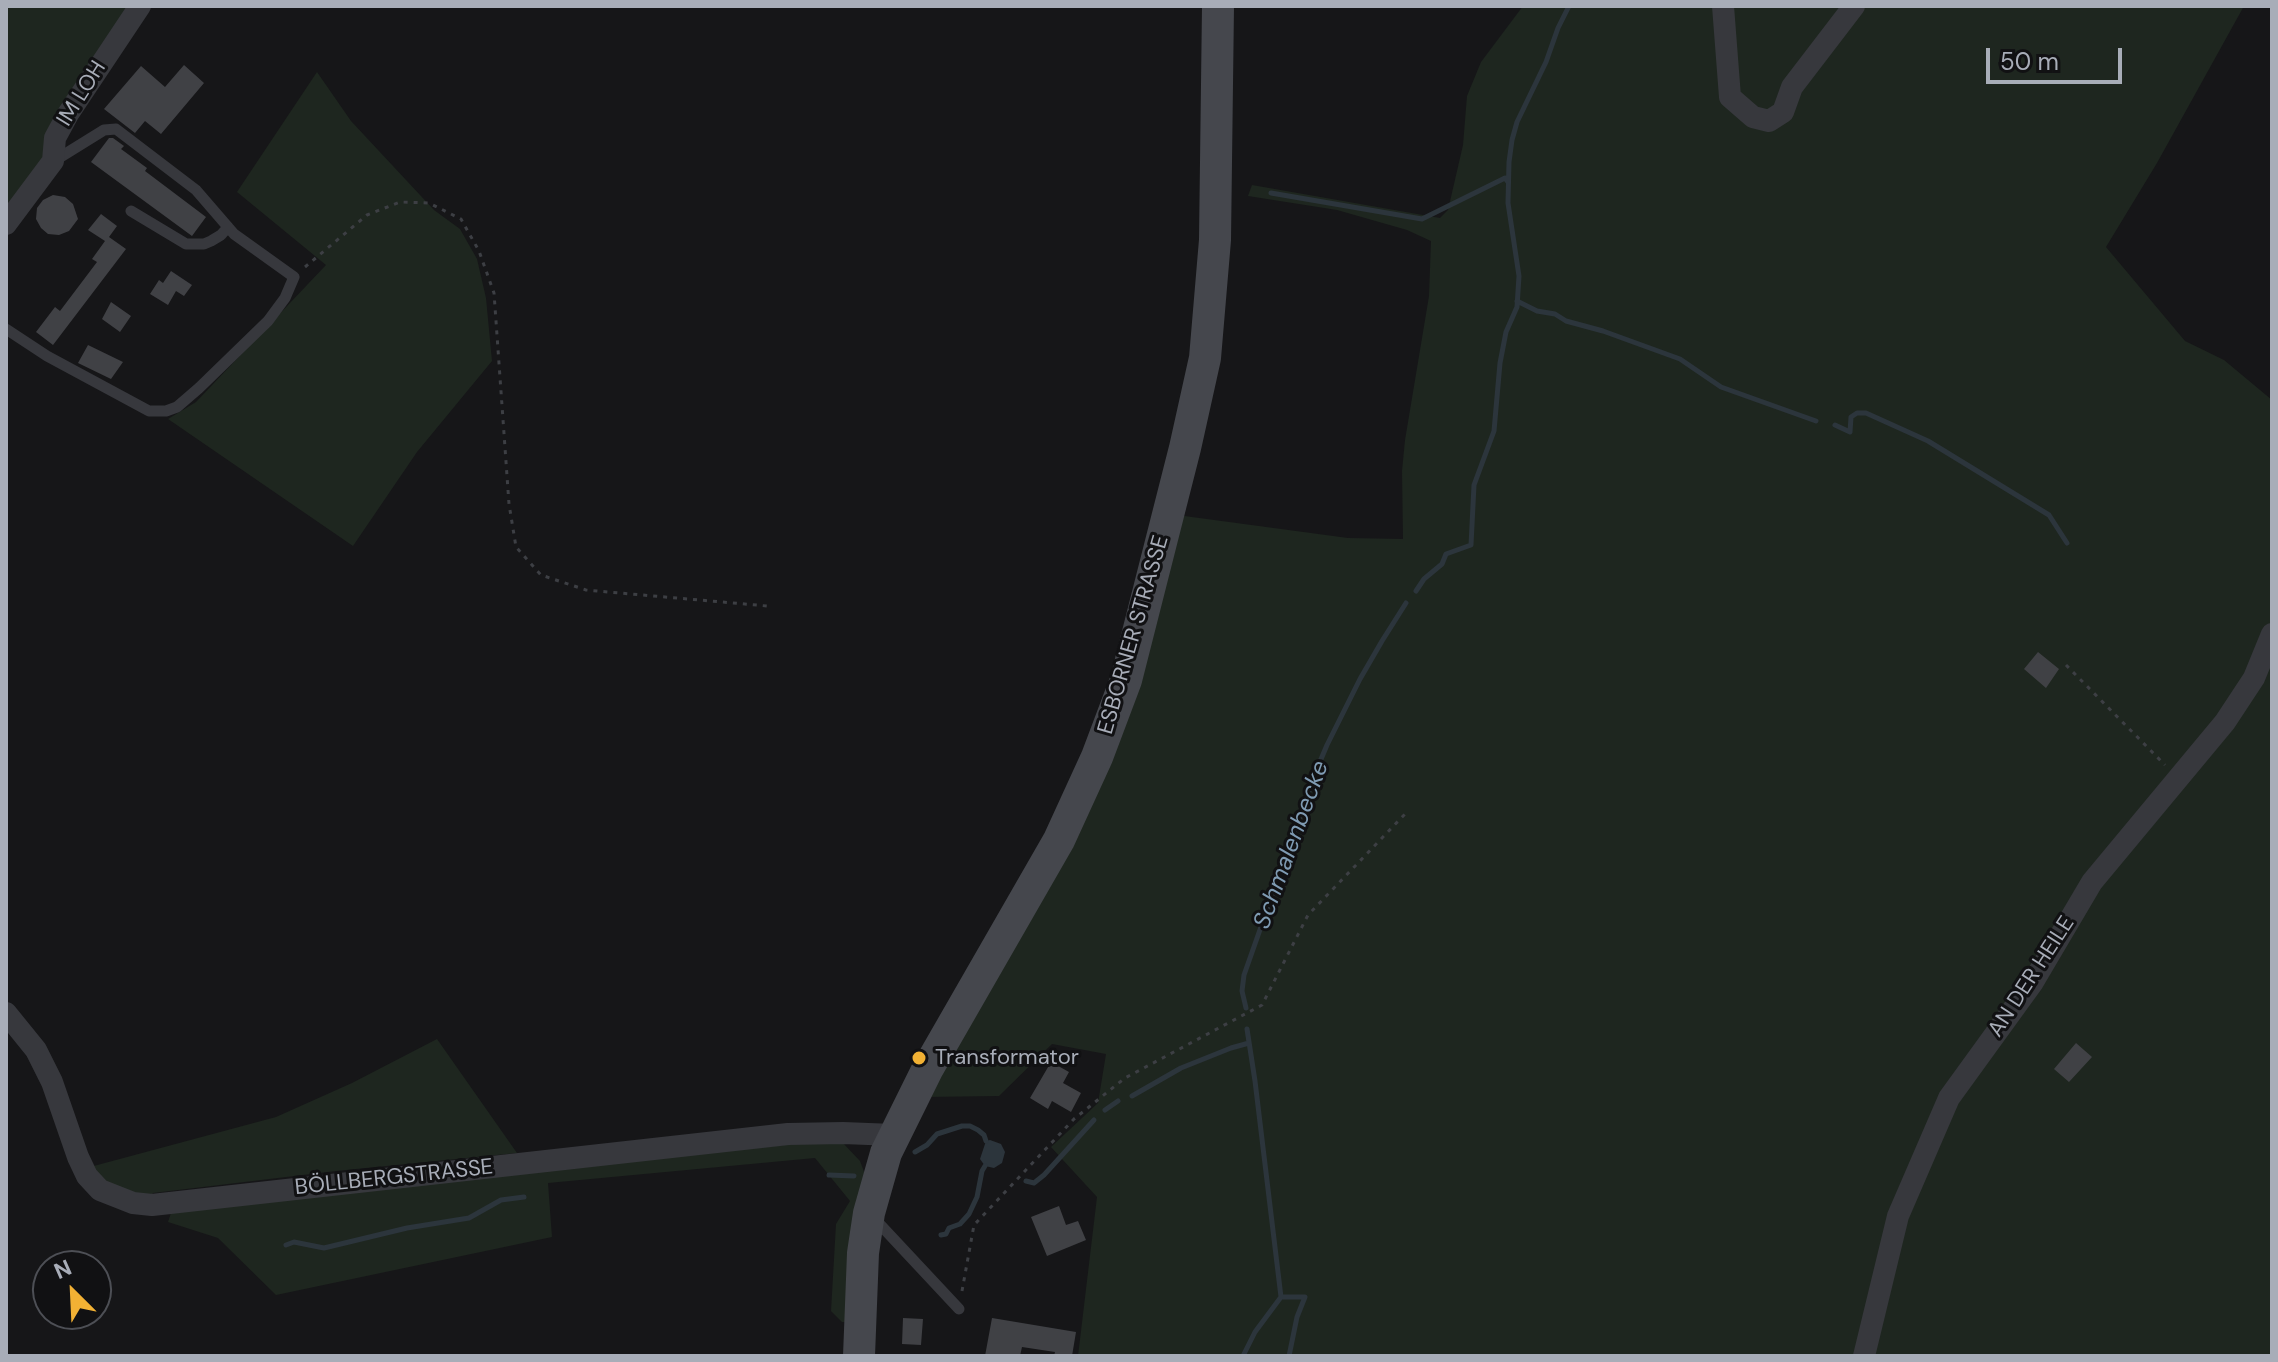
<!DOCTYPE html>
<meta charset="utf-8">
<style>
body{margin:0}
#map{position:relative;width:2278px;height:1362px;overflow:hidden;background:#161618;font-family:"DM Sans",sans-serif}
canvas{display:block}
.frame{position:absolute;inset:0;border:8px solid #a8adb8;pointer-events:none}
.north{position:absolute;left:32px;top:1250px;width:80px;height:80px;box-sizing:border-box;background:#111113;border:2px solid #4d4f55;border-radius:50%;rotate:336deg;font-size:22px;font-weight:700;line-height:32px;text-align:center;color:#a8adb8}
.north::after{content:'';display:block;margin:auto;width:28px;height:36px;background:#f2b134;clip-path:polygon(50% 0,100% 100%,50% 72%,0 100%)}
.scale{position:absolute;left:1986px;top:48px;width:136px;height:36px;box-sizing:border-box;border:4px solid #a8adb8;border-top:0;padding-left:10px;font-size:24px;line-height:28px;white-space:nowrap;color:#a8adb8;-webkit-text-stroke:6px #111113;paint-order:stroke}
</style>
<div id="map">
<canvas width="2278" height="1362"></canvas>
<div class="frame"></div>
<div class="north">N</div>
<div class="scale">50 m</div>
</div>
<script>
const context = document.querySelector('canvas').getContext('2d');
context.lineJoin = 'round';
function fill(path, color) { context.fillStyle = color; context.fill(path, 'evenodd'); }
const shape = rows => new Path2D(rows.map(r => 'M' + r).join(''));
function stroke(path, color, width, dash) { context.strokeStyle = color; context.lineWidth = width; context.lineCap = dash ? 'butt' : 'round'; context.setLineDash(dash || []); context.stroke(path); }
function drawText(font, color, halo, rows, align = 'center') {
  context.font = font + ' "DM Sans",sans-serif'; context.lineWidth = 6; context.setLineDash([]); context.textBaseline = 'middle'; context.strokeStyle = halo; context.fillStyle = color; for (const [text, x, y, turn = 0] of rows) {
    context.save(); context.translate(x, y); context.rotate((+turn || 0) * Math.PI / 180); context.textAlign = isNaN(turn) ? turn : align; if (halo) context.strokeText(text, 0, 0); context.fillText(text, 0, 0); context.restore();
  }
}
const green = shape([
 [6,6,133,6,40,166,6,210],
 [1523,6,2244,6,2157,163,2106,247,2185,341,2224,360,2272,400,2272,1356,1078,1356,1097,1197,1051,1147,1098,1103,1106,1054,1052,1044,999,1096,923,1097,994,982,1177,515,1348,538,1403,539,1402,471,1405,440,1429,296,1431,241,1407,230,1337,210,1248,196,1252,185,1440,218,1448,210,1463,145,1467,96,1481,62],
 [317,72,351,121,434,210,460,229,477,259,486,298,492,361,417,452,353,546,168,419,196,402,326,265,237,192],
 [437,1039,517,1153,336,1171,153,1193,148,1198,105,1182,90,1167,276,1117,352,1083],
 [812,1142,842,1142,860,1161,866,1177,847,1322,842,1322,831,1311,836,1224,850,1201,815,1158,548,1183,552,1237,276,1295,218,1238,168,1222,172,1210]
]);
const water = shape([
 [990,1140,1001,1144,1005,1152,1002,1163,994,1168,985,1166,980,1159,986,1141]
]);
const stream = shape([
 [1271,193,1422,219,1505,178,1508,182],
 [1517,301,1537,311,1555,314,1566,321,1603,331,1680,359,1721,387,1816,421],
 [1835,425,1850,432,1851,417,1857,413,1866,413,1928,441,2049,515,2067,543],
 [1416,591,1424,579,1442,564,1446,554,1471,545,1474,485,1494,431,1500,363,1506,332,1517,307,1519,276,1508,203,1509,162,1512,140,1517,122,1546,62,1558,28,1569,6],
 [1246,1008,1242,991,1244,975,1316,771,1327,745,1360,679,1382,641,1406,603],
 [1132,1096,1181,1068,1231,1048,1249,1043],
 [1105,1110,1118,1101],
 [915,1152,927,1145,937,1134,962,1126,970,1126,978,1130,984,1135,986,1141],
 [829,1175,854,1176],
 [1026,1181,1034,1183,1044,1175,1094,1120],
 [941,1235,946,1234,949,1228,960,1224,969,1214,977,1197,982,1171,985,1166],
 [286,1245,294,1242,324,1248,407,1228,469,1218,501,1200,524,1197],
 [1281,1297,1305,1297,1297,1317,1289,1356],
 [1243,1356,1255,1332,1281,1297,1255,1081,1247,1029]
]);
const building = shape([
 [184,65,204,83,161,134,145,121,135,133,104,109,141,66,165,87],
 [109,138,113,138,124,146,121,149,147,168,145,171,206,217,192,236,91,162],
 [53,195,65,197,73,204,78,219,69,231,59,235,48,234,41,228,36,219,37,208,43,200],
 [101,214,117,226,109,237,126,249,53,345,36,332,55,307,60,311,97,262,92,259,105,241,88,230],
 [171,271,192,285,184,296,176,291,168,305,150,294,159,280,163,283],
 [111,302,131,316,120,332,102,319],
 [88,345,123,362,111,379,78,363],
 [2038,652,2059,669,2046,688,2024,669],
 [2076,1043,2092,1057,2069,1082,2054,1069],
 [1051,1062,1069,1072,1063,1083,1081,1093,1071,1112,1052,1101,1048,1109,1030,1098],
 [1059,1206,1066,1225,1078,1221,1086,1240,1047,1256,1031,1217],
 [903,1318,923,1319,921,1345,902,1344],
 [992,1318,1076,1332,1072,1356,1054,1356,1055,1352,1022,1347,1020,1356,985,1356]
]);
const path = shape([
 [305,267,367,215,400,202,429,203,461,219,479,251,494,293,509,504,516,547,541,575,586,590,767,606],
 [2066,665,2165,765],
 [962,1291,974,1225,1074,1119,1125,1078,1262,1005,1308,915,1406,813]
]);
const service = shape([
 [131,211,186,244,204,244,211,241,221,235,228,227],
 [6,329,47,356,149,411,166,411,177,407,199,388,268,321,285,298,294,277,234,234,196,190,116,129,104,130,54,161],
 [873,1217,959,1309]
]);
const minor = shape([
 [1723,6,1730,97,1753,117,1769,121,1783,112,1792,87,1854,6],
 [6,224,53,161,55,138,68,114,140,6],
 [6,1013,36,1050,52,1082,78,1157,87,1176,100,1190,133,1203,152,1205,788,1134,843,1133,894,1135],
 [1864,1356,1898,1216,1949,1098,2033,982,2092,882,2225,722,2254,678,2272,634]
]);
const secondary = shape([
 [859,1356,863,1253,869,1213,886,1153,928,1068,1059,840,1097,757,1126,680,1185,448,1205,358,1215,240,1218,6]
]);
const markers = [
 [919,1058,8,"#f2b134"]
];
const streetNames = [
 ["IM LOH",82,94,-58],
 ["ESBORNER STRASSE",1134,635,-74],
 ["AN DER HEILE",2032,977,-57],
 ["BÖLLBERGSTRASSE",394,1178,-6]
];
const poiNames = [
 ["Transformator",935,1058]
];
const waterNames = [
 ["Schmalenbecke",1292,845,-70]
];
fill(green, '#1e261f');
fill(water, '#2c353c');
stroke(stream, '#2c353c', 5);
fill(building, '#404145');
stroke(path, '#3d3f44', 3, [4, 6]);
stroke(service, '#37383d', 11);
stroke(minor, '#37383d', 22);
stroke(secondary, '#45474d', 32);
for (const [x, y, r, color] of markers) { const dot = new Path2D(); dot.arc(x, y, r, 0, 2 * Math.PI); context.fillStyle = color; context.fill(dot); stroke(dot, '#111113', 3); }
drawText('22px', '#a8adb8', '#111113', streetNames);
drawText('22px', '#a8adb8', '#111113', poiNames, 'left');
drawText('italic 24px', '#7f9bb3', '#111113', waterNames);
</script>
